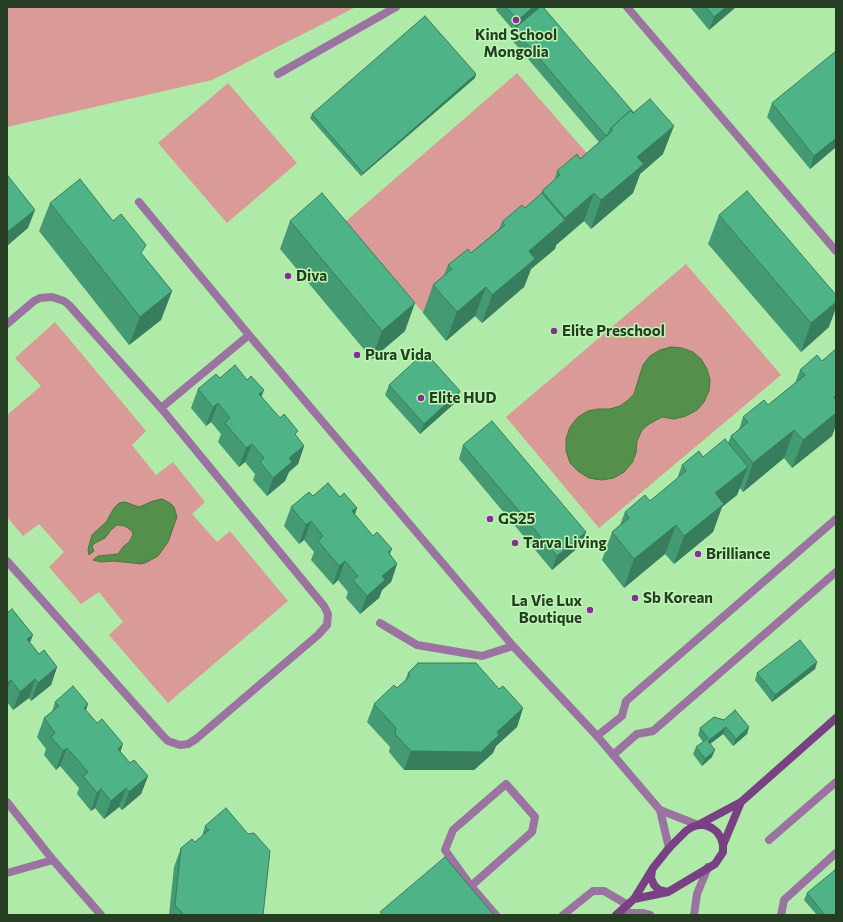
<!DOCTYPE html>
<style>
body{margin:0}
#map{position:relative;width:843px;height:922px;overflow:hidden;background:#afeaa8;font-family:Commissioner,sans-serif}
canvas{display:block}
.frame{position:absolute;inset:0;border:8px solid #263d23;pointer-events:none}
</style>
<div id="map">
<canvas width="843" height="922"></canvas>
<div class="frame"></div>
</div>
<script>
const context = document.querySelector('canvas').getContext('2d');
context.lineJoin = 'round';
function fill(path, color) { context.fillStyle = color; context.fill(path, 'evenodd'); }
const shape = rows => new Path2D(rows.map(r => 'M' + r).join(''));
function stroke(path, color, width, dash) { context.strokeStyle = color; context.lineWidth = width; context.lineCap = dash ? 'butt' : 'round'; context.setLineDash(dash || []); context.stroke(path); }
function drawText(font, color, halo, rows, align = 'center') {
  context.font = font + ' Commissioner,sans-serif'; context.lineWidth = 3; context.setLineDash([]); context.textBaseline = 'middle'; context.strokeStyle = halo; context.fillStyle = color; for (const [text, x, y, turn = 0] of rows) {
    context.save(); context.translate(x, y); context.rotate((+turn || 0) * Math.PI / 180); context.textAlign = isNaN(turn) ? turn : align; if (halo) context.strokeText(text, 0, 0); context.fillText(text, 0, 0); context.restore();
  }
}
const green = shape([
 [7,7,356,7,212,80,7,127],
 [517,73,598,166,425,315,345,222],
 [228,83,297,163,227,223,158,143],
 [686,264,781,375,599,528,506,417],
 [55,322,146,431,132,445,156,475,173,462,205,502,192,514,217,542,230,531,288,601,168,703,109,635,123,622,99,592,81,604,49,567,64,552,39,524,23,536,7,517,7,415,41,386,15,358]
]);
const water = shape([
 [671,347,682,348,693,352,701,359,707,369,710,380,709,391,704,402,697,410,686,416,674,419,662,417,649,424,642,430,637,441,636,453,632,463,624,472,614,478,601,480,589,478,579,472,570,463,566,451,566,439,570,427,578,417,588,411,598,409,610,409,620,406,627,401,634,394,643,365,650,356,660,350,671,347],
 [162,499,170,503,174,507,177,517,168,542,158,556,147,562,142,564,114,561,101,562,93,560,98,556,118,554,123,547,129,542,133,535,132,531,125,526,117,525,111,530,105,538,95,543,92,546,94,551,89,555,88,549,92,535,106,522,114,508,119,503,125,502,139,507,153,501,162,499]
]);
const lane = shape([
 [627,7,836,251],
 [278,74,396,7],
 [139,202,249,335,513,646,597,736,660,810,669,848],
 [7,324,34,301,40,298,52,297,64,301,69,305,161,408,324,606,328,614,327,625,318,635,196,739,188,744,180,745,168,741,162,735,7,561],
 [161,408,249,335],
 [380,623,417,645,482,656,513,646],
 [597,736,622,716,626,701,836,519],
 [613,755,637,734,653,731,836,572],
 [660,810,698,825],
 [769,840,836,782],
 [471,886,532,832,535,817,506,784,453,830,445,850,471,886,496,915],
 [563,915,593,891,604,891,628,905]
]);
const street = shape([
 [7,802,53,860,101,915],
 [7,873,53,860],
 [619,913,642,913,650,915],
 [694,915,697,894,708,867],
 [781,915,784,900,836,853]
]);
const secondary = shape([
 [698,825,741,802,836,718],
 [723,845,741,802],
 [652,870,651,878,654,885,659,890,667,892],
 [616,915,634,899,653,868,669,848,686,831,692,827,698,825,705,825,712,828,717,832,721,838,723,845,723,852,715,864,668,892,634,899]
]);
const wall = shape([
 [497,7,543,7,663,154,640,174,633,193,591,229,584,221,556,245,555,249,531,269,524,287,482,323,475,316,446,341,423,313,433,285,444,275,448,265,471,253,499,229,502,222,525,208,541,194,542,191,554,181,557,171,580,159,599,142,511,39,514,31,496,10],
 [690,7,736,7,709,30],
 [475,78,361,176,310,118,312,114],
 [772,103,836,147,810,169,767,117],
 [50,203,113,221,142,254,172,291,161,320,129,345,39,231],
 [719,215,829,327,801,352,708,244],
 [290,221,405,331,372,359,280,249],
 [836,349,836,425,832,436,792,468,784,458,743,492,740,488,737,495,722,507,713,532,674,564,665,554,624,588,602,560,612,532,620,525,625,512,650,501,677,479,682,465,703,457,728,443,731,436,739,430,743,417,768,405,795,383,800,370,822,361],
 [220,378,247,380,304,446,298,464,289,472,285,481,267,496,253,480,255,474,245,462,239,467,218,442,221,434,211,422,206,426,191,408,198,389],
 [389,385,460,391,456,402,420,434,385,395],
 [463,445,586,532,581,545,552,570,459,459],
 [313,496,340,497,357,508,355,514,373,536,392,549,390,554,397,564,391,582,382,590,379,598,360,614,346,598,348,592,338,580,333,585,311,560,314,552,304,540,299,544,284,526,291,507],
 [7,613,39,654,57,667,51,685,31,701,29,698,13,710,7,702],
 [817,662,815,669,772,702,755,680,757,673],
 [408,673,499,689,523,708,517,727,496,746,493,753,474,770,404,770,389,752,390,747,367,722,374,704,397,688,405,681],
 [55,702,86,711,130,763,148,776,141,794,122,810,119,807,104,819,95,808,91,811,77,794,79,788,60,766,56,770,44,755,46,749,37,737,44,718,52,712],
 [714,717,749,727,747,734,733,746,723,734,710,744,712,757,702,766,693,754,696,747,703,742,698,735,700,728],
 [226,808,263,915,169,915,174,867,181,848,195,842,202,836,205,826],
 [807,893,836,915,817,915,804,900]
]);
const shadedWall = shape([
 [533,7,542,7,514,29,518,20],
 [726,7,736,7,709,30,714,17],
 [476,74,475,78,361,176,363,173],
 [674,126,663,154,640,174,633,193,591,229,601,200,637,157],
 [836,138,836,147,810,169,814,156],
 [594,193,584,221,556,245,555,249,531,269,524,287,482,323,492,295,529,251,564,221,565,218],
 [35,210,28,228,7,246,7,232],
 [486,287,475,316,446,341,457,312],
 [172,291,161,320,129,345,140,317],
 [836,302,836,308,829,327,801,352,811,323],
 [415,303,405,331,372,359,382,331],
 [264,390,257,409,259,394],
 [460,391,456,402,420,434,424,424],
 [836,395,836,425,832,436,792,468,803,440,834,397],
 [218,403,211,422,206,426,213,407],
 [794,430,784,458,743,492,753,463],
 [252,444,245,462,239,467,246,448],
 [304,446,298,464,289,472,285,481,267,496,273,478,289,458],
 [748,467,737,495,722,507,713,532,674,564,684,536,715,493],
 [357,508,350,527,352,511],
 [311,521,304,540,299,544,306,525],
 [676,525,665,554,624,588,634,559],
 [586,532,581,545,552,570,557,556],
 [345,561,338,580,333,585,339,566],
 [397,564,391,582,382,590,379,598,360,614,367,596,382,576],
 [33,635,26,653,27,639],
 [817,662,815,669,772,702,775,695],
 [57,667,51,685,31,701,38,683],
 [35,679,29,698,13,710,20,692],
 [11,680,7,690,7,683],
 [88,704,82,723,84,708],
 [523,708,517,727,496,746,493,753,474,770,404,770,411,751,497,732],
 [726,727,723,734,705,748,708,741],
 [749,727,747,734,733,746,736,739],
 [123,744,117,762,118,749],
 [67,748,60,766,56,770,63,751],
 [715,750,712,757,702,766,705,759],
 [148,776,141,794,122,810,129,792],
 [126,788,119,807,104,819,111,801],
 [101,789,95,808,91,811,97,793]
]);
const building = shape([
 [506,7,533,7,518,20,506,7],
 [540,7,543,7,634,113,633,113,631,110,611,128,608,135,606,136,514,29,540,7],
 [706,7,726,7,714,17,706,7],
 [425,16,476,74,363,173,312,114,425,16],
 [836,51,836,138,814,156,772,103,836,51],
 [650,99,674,126,637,157,644,164,601,200,594,193,565,218,542,191,560,175,557,171,577,154,580,159,613,130,611,128,631,110,633,113,650,99],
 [8,176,35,210,7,232,7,177,8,176],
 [80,179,113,221,121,214,146,245,141,253,172,291,140,317,50,203,80,179],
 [747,191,836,295,836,302,811,323,719,215,747,191],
 [322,193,415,303,382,331,290,221,322,193],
 [542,193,565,220,529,251,535,259,492,295,486,287,457,312,433,285,452,269,448,265,468,249,471,253,505,225,502,222,522,205,525,208,542,193],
 [836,349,836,395,834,397,836,400,836,413,803,440,794,430,753,463,731,436,748,422,743,417,764,400,768,405,805,375,800,370,817,355,822,361,836,349],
 [425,352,460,391,424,424,389,385,425,352],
 [235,365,247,380,251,376,264,390,259,394,280,418,284,414,298,431,295,434,304,446,289,458,292,462,273,478,260,462,264,458,252,444,246,448,225,423,230,418,218,403,213,407,198,389,216,374,220,378,235,365],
 [492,421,586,532,557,556,463,445,492,421],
 [725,439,748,467,715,493,724,504,684,536,676,525,634,559,612,532,629,518,625,512,645,495,650,501,686,471,682,465,699,451,703,457,725,439],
 [328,483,340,497,344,493,357,508,352,511,373,536,377,532,392,549,388,552,397,564,382,576,385,580,367,596,353,580,358,576,345,561,339,566,318,541,323,536,311,521,306,525,291,507,309,492,313,496,328,483],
 [12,609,33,635,27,639,39,654,44,650,57,667,38,683,35,679,20,692,11,680,7,683,7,613,12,609],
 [800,640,817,662,775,695,757,673,800,640],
 [418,663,476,663,499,689,503,686,523,708,497,732,499,735,481,752,411,751,395,734,396,728,374,704,394,685,397,688,410,676,408,673,418,663],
 [73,686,88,704,84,708,97,723,102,719,123,744,118,749,130,763,134,760,148,776,129,792,126,788,111,801,101,789,97,793,83,776,88,772,67,748,63,751,51,737,55,733,44,718,59,706,55,702,73,686],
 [735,710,749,727,736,739,726,727,708,741,715,750,705,759,696,747,708,738,700,728,714,717,724,720,735,710],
 [226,808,248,834,254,833,270,851,263,915,184,915,175,905,181,848,192,839,195,842,209,830,205,826,226,808],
 [445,857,494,915,383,915,380,912,445,857],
 [835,870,836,872,836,915,825,915,807,893,835,870]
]);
const markers = [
 [516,20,4,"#892d98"],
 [288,276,4,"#892d98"],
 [554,331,4,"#892d98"],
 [357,355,4,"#892d98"],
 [421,398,4,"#892d98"],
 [490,519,4,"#892d98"],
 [515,543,4,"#892d98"],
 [698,554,4,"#892d98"],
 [635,598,4,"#892d98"],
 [590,610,4,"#892d98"]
];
const poiNames = [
 ["Kind School",516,35,"center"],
 ["Mongolia",516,52,"center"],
 ["Diva",296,276],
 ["Elite Preschool",562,331],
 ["Pura Vida",365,355],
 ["Elite HUD",429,398],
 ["GS25",498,519],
 ["Tarva Living",523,543],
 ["Brilliance",706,554],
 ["Sb Korean",643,598],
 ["La Vie Lux",582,601,"right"],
 ["Boutique",582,618,"right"]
];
fill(green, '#da9a97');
fill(water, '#54904c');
stroke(water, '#467740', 1);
stroke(lane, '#9a73a0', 8);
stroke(street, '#9a73a0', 8);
stroke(secondary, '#794183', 8);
fill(wall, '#439a73');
fill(shadedWall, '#377d5e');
fill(building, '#4eb386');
stroke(building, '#377d5e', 1);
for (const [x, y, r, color] of markers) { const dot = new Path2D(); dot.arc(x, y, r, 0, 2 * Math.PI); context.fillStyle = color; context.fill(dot); stroke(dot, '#bcf8b4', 1.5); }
drawText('bold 15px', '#263d23', '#bcf8b4', poiNames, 'left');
</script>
